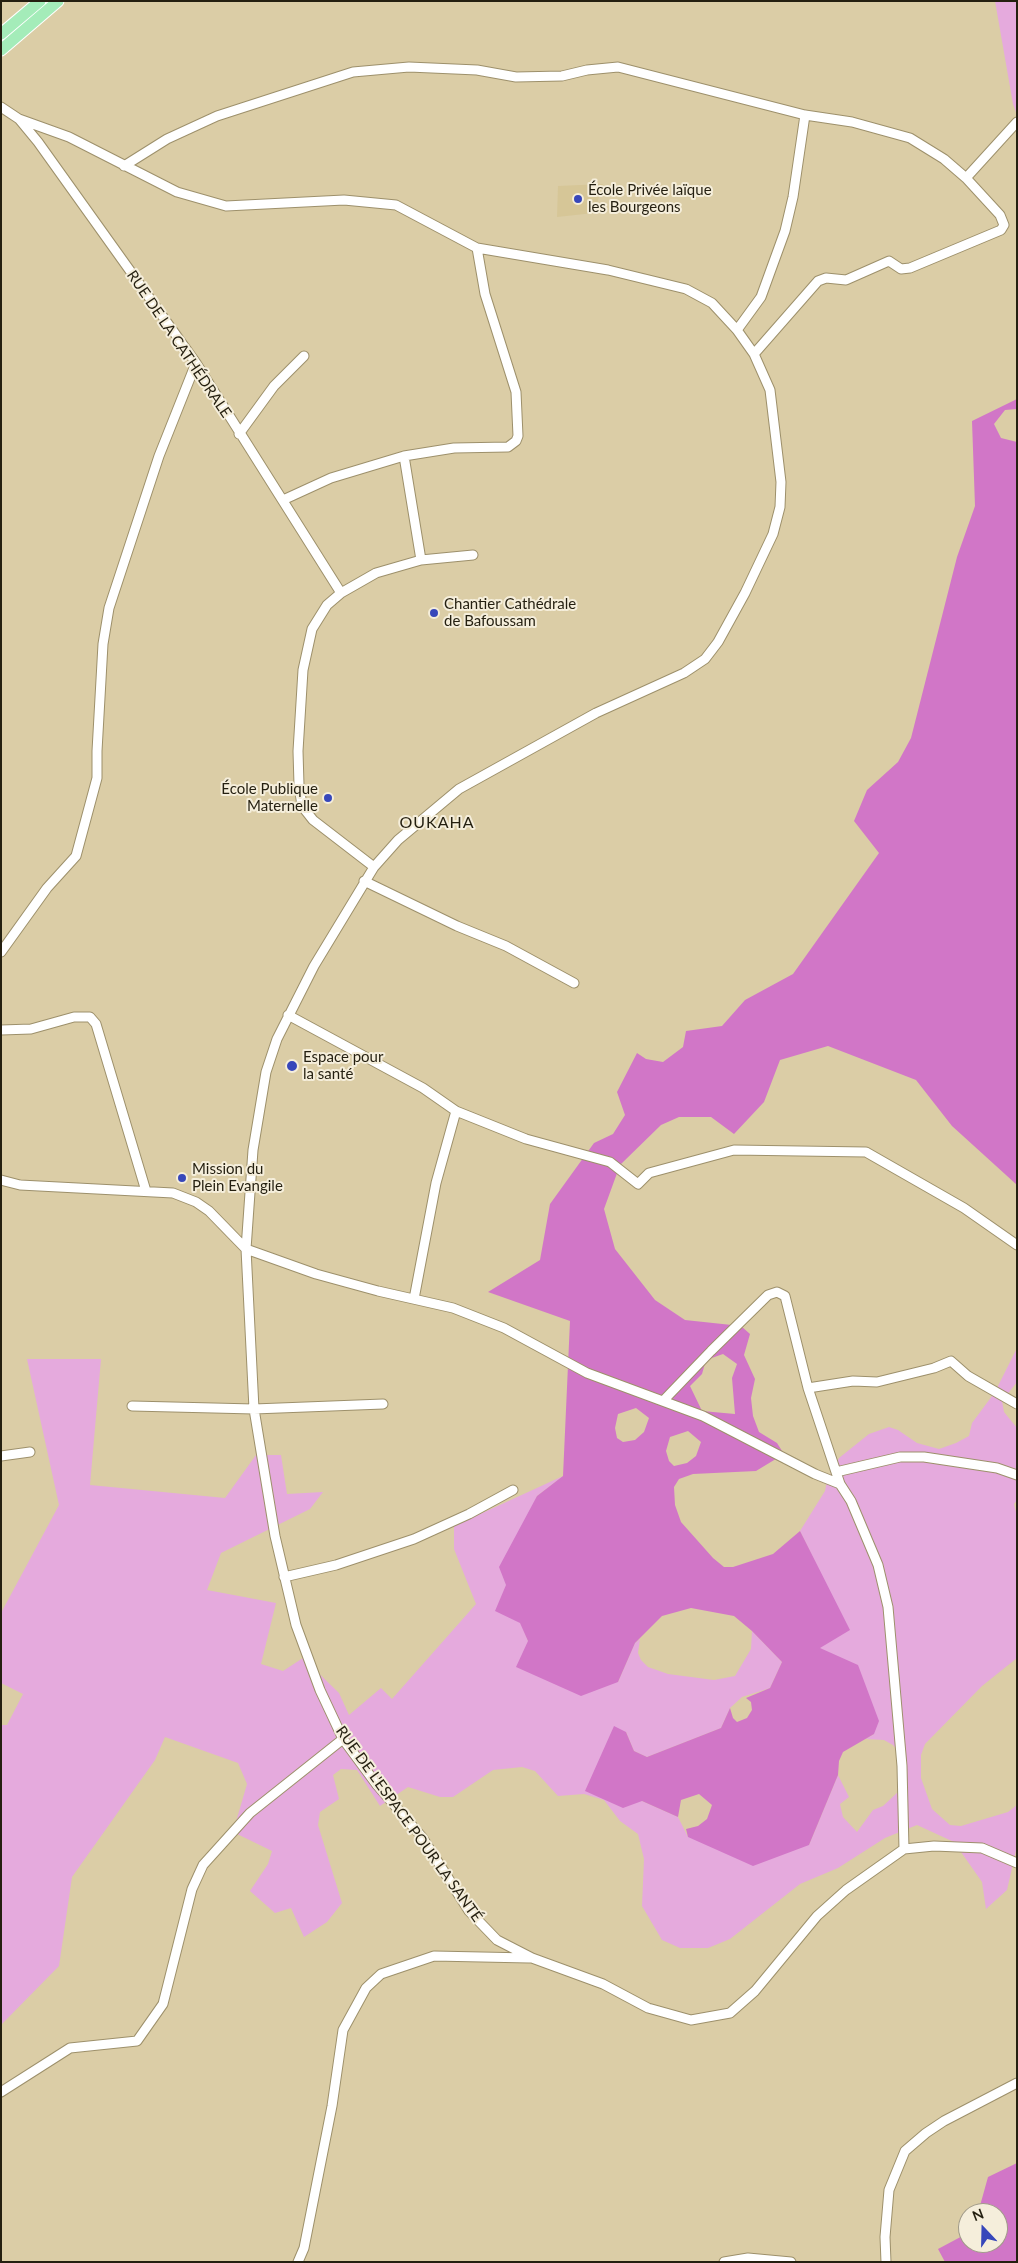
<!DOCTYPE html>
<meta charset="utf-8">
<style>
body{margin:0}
#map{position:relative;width:1018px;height:2263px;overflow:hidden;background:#dbcda6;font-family:Lato,sans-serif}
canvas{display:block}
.frame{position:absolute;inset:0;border:2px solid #241f10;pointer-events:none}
.north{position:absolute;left:958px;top:2203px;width:50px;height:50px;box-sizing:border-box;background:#f5eedb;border:1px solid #a19b8a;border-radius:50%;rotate:339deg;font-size:14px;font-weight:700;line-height:20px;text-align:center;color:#241f10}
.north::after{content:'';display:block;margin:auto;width:18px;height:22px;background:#3747ba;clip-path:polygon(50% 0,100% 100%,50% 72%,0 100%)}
</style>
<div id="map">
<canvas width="1018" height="2263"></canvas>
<div class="frame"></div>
<div class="north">N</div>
</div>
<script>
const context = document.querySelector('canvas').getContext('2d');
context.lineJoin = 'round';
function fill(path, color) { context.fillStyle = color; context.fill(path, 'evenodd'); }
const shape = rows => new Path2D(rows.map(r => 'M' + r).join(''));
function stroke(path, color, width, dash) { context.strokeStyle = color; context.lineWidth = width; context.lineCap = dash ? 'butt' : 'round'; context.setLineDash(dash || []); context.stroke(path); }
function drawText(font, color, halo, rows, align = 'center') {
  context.font = font + ' Lato,sans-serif'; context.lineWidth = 4; context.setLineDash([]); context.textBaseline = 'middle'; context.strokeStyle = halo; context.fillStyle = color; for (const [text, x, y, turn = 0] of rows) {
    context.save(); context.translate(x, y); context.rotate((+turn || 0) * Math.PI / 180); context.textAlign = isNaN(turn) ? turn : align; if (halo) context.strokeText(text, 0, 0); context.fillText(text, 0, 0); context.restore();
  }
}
const built = shape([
 [603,184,594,213,557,217,558,186]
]);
const green = shape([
 [995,1,1017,1,1017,115,1013,104],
 [1017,1348,1017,1382,1002,1401,1004,1412,1017,1428,1017,1500,1014,1504,1017,1516,1017,1658,982,1686,925,1744,921,1755,921,1778,932,1809,950,1825,961,1826,1008,1812,1017,1805,1017,1846,1007,1890,986,1909,982,1882,954,1842,917,1825,885,1838,838,1868,800,1884,730,1939,708,1948,680,1948,662,1940,642,1906,644,1859,638,1834,620,1821,604,1800,584,1794,558,1796,535,1771,522,1767,493,1770,453,1797,440,1797,408,1787,380,1806,357,1770,341,1769,333,1775,339,1799,320,1812,318,1825,342,1903,327,1922,304,1937,291,1908,275,1913,250,1891,268,1864,272,1851,233,1832,247,1784,238,1763,165,1737,155,1760,72,1877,59,1966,1,2025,1,1725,7,1725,23,1694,1,1683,1,1613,59,1505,27,1359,101,1359,90,1485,225,1498,256,1455,281,1455,287,1494,323,1492,310,1509,221,1553,207,1590,276,1603,261,1664,283,1671,303,1658,339,1693,349,1715,381,1688,392,1699,476,1604,454,1549,454,1526,563,1476,537,1496,506,1585,528,1641,618,1682,635,1643,640,1639,638,1653,641,1660,648,1667,668,1674,714,1680,735,1676,751,1649,752,1631,782,1662,770,1688,742,1697,730,1708,721,1728,647,1757,634,1751,626,1732,603,1799,642,1801,678,1817,688,1837,809,1845,838,1775,849,1797,840,1804,843,1817,857,1832,873,1810,883,1806,898,1792,907,1771,901,1755,893,1745,884,1740,866,1739,874,1734,819,1648,819,1570,800,1531,825,1491,827,1481,839,1458,869,1434,889,1427,898,1430,917,1443,939,1449,956,1443,969,1436,972,1423,995,1392]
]);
const forest = shape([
 [1017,399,1017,409,1005,410,994,424,1001,438,1017,442,1017,1185,952,1126,916,1080,828,1046,780,1060,764,1102,734,1134,711,1117,679,1117,661,1125,620,1165,604,1209,615,1249,655,1300,685,1320,741,1326,750,1334,744,1355,755,1379,751,1398,753,1416,759,1432,777,1443,784,1454,756,1471,693,1474,679,1479,674,1487,675,1505,681,1522,713,1558,724,1567,733,1567,773,1554,800,1531,850,1630,820,1648,858,1665,879,1721,874,1734,843,1752,839,1761,838,1775,809,1845,753,1866,688,1837,686,1829,698,1826,707,1819,712,1805,699,1794,681,1800,678,1817,642,1801,623,1808,585,1791,614,1726,626,1732,634,1751,647,1757,721,1728,730,1708,733,1718,737,1722,747,1718,752,1710,751,1702,746,1698,770,1688,782,1662,752,1631,734,1616,691,1608,662,1616,635,1643,618,1682,581,1696,516,1667,528,1641,520,1623,495,1611,506,1585,499,1567,537,1496,563,1476,570,1321,488,1292,540,1260,550,1204,594,1143,613,1134,625,1115,617,1092,637,1053,646,1059,663,1062,683,1047,686,1031,722,1026,745,1000,793,974,879,853,854,821,867,790,898,762,911,738,957,557,975,506,972,421],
 [723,1354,737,1364,732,1378,735,1414,702,1411,690,1386,702,1374,706,1360],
 [636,1408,649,1418,644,1432,635,1440,623,1442,617,1438,615,1428,618,1414],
 [688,1431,701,1442,696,1456,687,1463,674,1466,669,1461,666,1451,670,1437],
 [1017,2163,1017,2262,945,2262,938,2249,968,2233,968,2243,998,2243,998,2213,978,2213,988,2177]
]);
const minor = shape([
 [1,107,19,119,38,142,196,363,341,593],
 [19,119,69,137,177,192,226,206,344,200,396,205,477,248,608,270,686,289,712,303,737,330,754,354,770,390,781,482,780,507,773,534,745,593,718,642,705,659,684,673,596,713,459,789,398,840,374,867,314,966,277,1039,266,1072,253,1150,246,1249,254,1409,275,1536,296,1625,320,1690,343,1739,377,1785,422,1837,469,1911,497,1940,532,1958,603,1984,648,2008,691,2020,730,2013,755,1991,817,1916,846,1890,904,1849,934,1846,982,1848,1017,1863],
 [124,166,167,139,217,116,353,72,409,67,477,70,516,77,562,76,587,70,618,67,805,115,852,122,910,138,944,159,966,178,1000,215,1004,225,1001,230,910,268,901,269,889,261,846,280,826,278,818,281,754,354],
 [966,178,1017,122],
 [737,330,761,297,785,231,793,197,805,115],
 [239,434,274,386,304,356],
 [404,456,421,560],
 [283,500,331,478,404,456,454,448,508,447,516,441,518,436,516,392,485,294,477,248],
 [374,867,313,820,302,806,299,785,298,751,303,670,312,629,327,605,341,593,376,573,421,560,473,555],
 [364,881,457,926,506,946,574,983],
 [1,952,47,888,76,856,97,778,97,751,103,644,109,608,159,456,196,363],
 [288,1015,423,1088,456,1111,526,1139,610,1162,638,1184,649,1173,734,1150,866,1152,964,1208,1017,1245],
 [1,1030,31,1029,74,1017,90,1017,96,1024,146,1191],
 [1,1180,20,1185,173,1193,196,1202,209,1211,246,1249,316,1274,378,1291,453,1308,504,1328,587,1373,703,1416,815,1474,840,1484,851,1501,878,1565,888,1607,902,1766,904,1849],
 [414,1299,436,1183,456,1111],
 [808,1388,853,1381,877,1382,934,1368,951,1361,968,1376,1017,1404],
 [663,1401,711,1351,768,1295,777,1292,785,1296,808,1388,840,1484],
 [132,1406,254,1409,383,1404],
 [1,1456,30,1452],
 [836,1472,900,1457,924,1457,997,1468,1017,1475],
 [284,1577,336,1565,414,1539,469,1514,513,1490],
 [1,2092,70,2048,137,2041,163,2004,192,1889,203,1865,250,1813,343,1739],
 [298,2262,304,2248,332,2106,343,2030,366,1988,381,1974,434,1956,529,1958],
 [724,2262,748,2258,791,2262],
 [886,2262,885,2237,889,2190,905,2151,926,2133,944,2121,1017,2083]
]);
const major = shape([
 [1,34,40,1],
 [1,50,58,1]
]);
const markers = [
 [578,199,5,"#3747ba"],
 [434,613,5,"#3747ba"],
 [328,798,5,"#3747ba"],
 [292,1066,6,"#3747ba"],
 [182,1178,5,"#3747ba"]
];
const poiNames = [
 ["École Privée laïque",588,190],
 ["les Bourgeons",588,207],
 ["Chantier Cathédrale",444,604],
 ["de Bafoussam",444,621],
 ["École Publique",318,789,"right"],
 ["Maternelle",318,806,"right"],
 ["Espace pour",303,1057],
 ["la santé",303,1074],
 ["Mission du",192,1169],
 ["Plein Evangile",192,1186]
];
const streetNames = [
 ["RUE DE LA CATHÉDRALE",179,344,56],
 ["RUE DE L'ESPACE POUR LA SANTÉ",409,1824,54]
];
const neighbourhoodNames = [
 ["OUKAHA",437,823]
];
fill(built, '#d6c697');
fill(green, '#e5aadd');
fill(forest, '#d176c7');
stroke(minor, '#9d906b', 11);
stroke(major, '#fff', 13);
stroke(minor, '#fff', 9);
stroke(major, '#a4ecb9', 11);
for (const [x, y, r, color] of markers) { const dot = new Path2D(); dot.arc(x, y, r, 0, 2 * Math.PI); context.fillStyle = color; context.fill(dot); stroke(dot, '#f5eedb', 2); }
drawText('15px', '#241f10', '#f5eedb', poiNames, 'left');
drawText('15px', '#241f10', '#f5eedb', streetNames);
context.letterSpacing = '1px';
drawText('16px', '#241f10', '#f5eedb', neighbourhoodNames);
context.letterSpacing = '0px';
</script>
